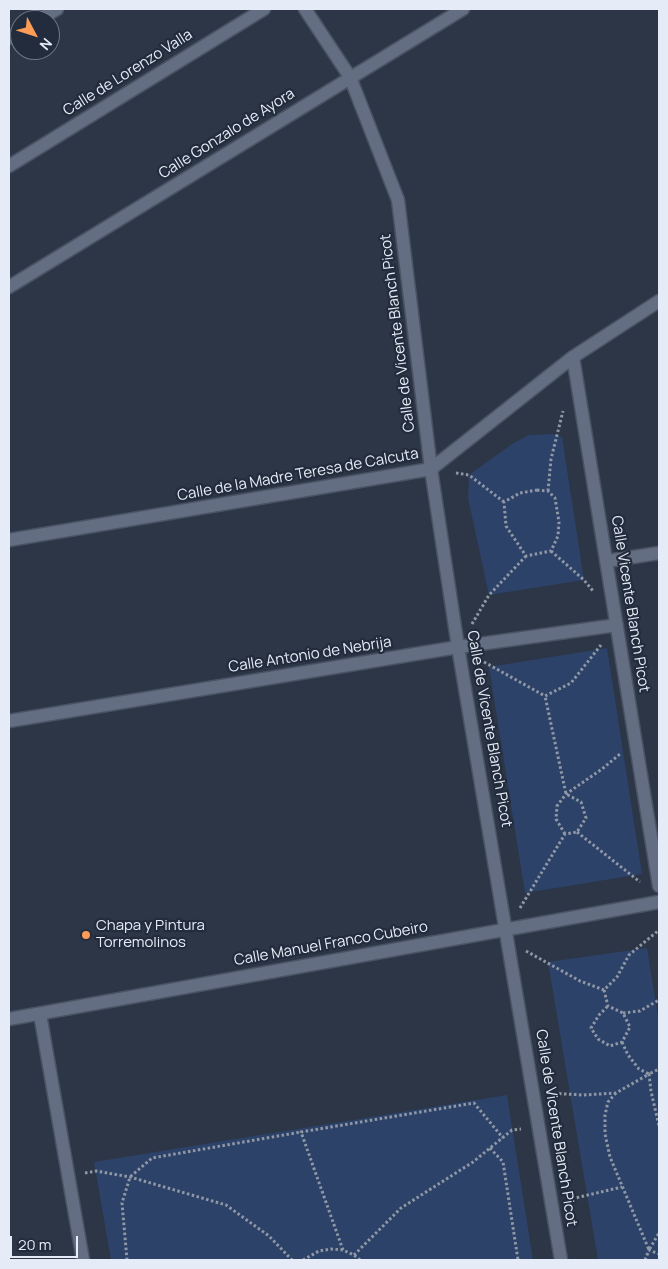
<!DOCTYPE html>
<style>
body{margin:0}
#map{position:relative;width:668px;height:1269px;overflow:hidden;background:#2c3647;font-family:Manrope,sans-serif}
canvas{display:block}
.frame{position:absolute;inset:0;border:10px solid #e6ecf7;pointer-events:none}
.north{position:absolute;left:10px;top:10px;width:50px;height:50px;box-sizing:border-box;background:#222c3c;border:1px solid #707987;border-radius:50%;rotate:130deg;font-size:14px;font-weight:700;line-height:20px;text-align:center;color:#e6ecf7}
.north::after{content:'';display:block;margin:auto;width:18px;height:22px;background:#fd9c56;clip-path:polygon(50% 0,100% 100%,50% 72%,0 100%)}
.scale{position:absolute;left:10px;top:1236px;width:68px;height:22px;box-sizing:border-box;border:2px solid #e6ecf7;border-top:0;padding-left:6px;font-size:15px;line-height:18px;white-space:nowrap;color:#e6ecf7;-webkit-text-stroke:4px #222c3c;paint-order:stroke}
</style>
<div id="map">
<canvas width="668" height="1269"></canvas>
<div class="frame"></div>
<div class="north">N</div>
<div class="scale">20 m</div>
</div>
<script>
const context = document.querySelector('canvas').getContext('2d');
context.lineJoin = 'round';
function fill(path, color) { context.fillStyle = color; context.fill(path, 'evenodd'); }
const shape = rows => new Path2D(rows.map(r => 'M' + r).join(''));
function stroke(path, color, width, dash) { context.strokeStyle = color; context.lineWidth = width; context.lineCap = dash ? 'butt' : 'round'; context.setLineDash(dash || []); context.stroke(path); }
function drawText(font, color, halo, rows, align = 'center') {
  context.font = font + ' Manrope,sans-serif'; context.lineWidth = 4.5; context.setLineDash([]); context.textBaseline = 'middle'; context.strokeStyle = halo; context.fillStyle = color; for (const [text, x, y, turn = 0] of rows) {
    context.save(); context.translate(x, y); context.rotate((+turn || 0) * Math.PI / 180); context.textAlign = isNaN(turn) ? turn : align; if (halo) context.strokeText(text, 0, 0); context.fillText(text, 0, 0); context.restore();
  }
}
const green = shape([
 [553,434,562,437,584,580,489,595,468,498,469,475,512,444,529,435],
 [607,648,642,874,525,893,489,667],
 [647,948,659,1023,659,1260,598,1260,548,962],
 [507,1095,533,1260,111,1260,94,1162]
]);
const path = shape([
 [456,473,469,475,504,502],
 [537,490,548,491,555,498,559,522,558,536,551,551,526,556,506,526,504,502,520,493,537,490],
 [548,491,551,459,563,411],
 [551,551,584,580,593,591],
 [472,624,489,595,526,556],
 [484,662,545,696,571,683,601,645],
 [577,832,640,882],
 [565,834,556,819,557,806,566,794,602,769,620,754],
 [520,908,565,834,577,832,586,818,581,802,566,794,545,696],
 [526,951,580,981,604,990,617,977,629,955,659,930],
 [604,990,608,1006,623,1013,630,1027,622,1042,610,1046,598,1039,591,1028,599,1015,608,1006],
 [623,1013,640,1011,659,1000],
 [622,1042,628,1055,639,1069,649,1074,659,1069],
 [549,1093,583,1095,616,1093,649,1074,651,1091,659,1126],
 [616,1093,608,1102,605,1115,605,1134,610,1157,649,1250,659,1233],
 [490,1148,503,1162,518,1260],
 [85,1173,96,1171,130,1177,226,1205,269,1236,292,1260],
 [567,1200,622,1187],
 [343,1250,301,1132,474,1103,503,1138],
 [354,1255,401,1208,473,1162,512,1130,521,1129],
 [127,1260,122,1203,130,1177,152,1158,301,1132],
 [303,1260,319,1251,331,1249,343,1250,354,1255,360,1260],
 [645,1260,649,1250,659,1254]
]);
const lane = shape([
 [607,561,659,553]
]);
const street = shape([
 [305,9,350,77,398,200,431,469,458,647,561,1260],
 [38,20,57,9],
 [9,38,20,31],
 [9,166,264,9],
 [9,287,463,9],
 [573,357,659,886],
 [9,540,431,469,573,357,659,301],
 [9,721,458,647,617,625],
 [40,1014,83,1260],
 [9,1019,659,902]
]);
const markers = [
 [86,935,5,"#fd9c56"]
];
const streetNames = [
 ["Calle de Lorenzo Valla",128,73,-32],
 ["Calle Gonzalo de Ayora",227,134,-32],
 ["Calle de Vicente Blanch Picot",398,333,-97],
 ["Calle de la Madre Teresa de Calcuta",298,475,-10],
 ["Calle Vicente Blanch Picot",630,604,81],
 ["Calle Antonio de Nebrija",310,655,-9],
 ["Calle de Vicente Blanch Picot",489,729,80],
 ["Calle Manuel Franco Cubeiro",331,944,-10],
 ["Calle de Vicente Blanch Picot",556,1128,81]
];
const poiNames = [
 ["Chapa y Pintura",96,926],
 ["Torremolinos",96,943]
];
fill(green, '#2c4268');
stroke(lane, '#4a5363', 15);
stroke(street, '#4a5363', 15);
stroke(path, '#9098a6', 3, [2.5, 2.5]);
stroke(lane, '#636e82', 12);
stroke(street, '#636e82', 12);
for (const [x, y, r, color] of markers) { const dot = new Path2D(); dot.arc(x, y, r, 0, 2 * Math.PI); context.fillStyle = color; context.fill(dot); stroke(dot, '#222c3c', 2); }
drawText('15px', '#e6ecf7', '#222c3c', streetNames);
drawText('15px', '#e6ecf7', '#222c3c', poiNames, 'left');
</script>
